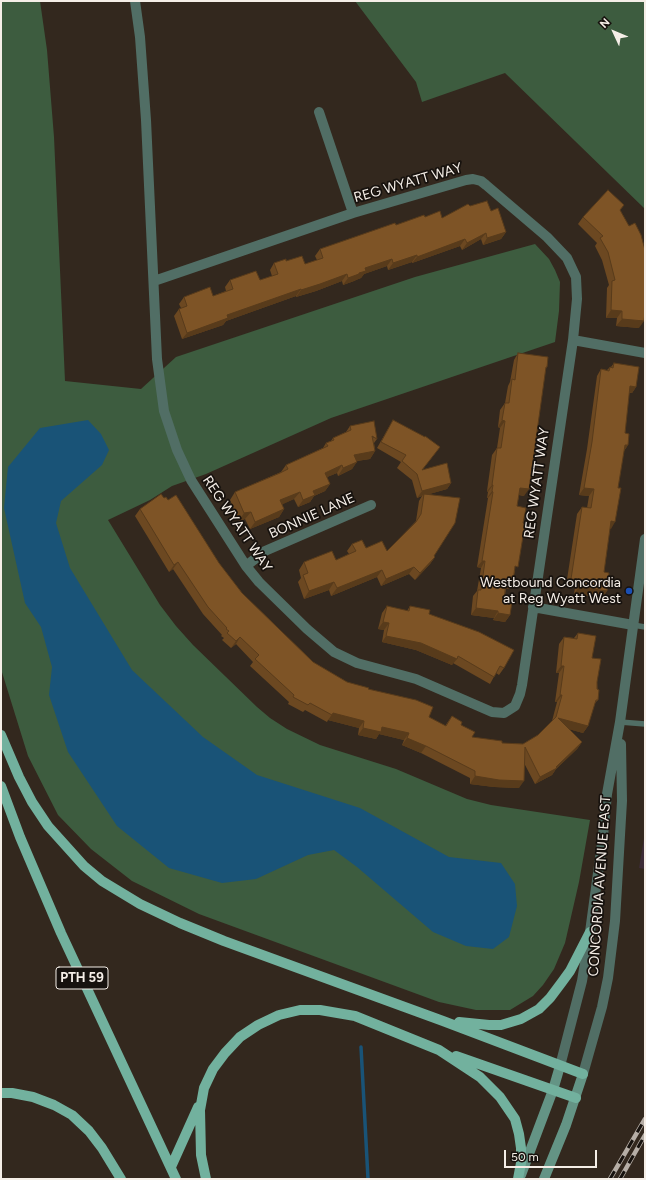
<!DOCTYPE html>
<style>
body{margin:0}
#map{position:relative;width:646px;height:1180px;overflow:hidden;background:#33281e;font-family:Figtree,sans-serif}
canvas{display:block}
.frame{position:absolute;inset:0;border:2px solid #f5eee7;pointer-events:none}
.north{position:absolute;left:594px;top:12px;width:40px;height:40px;-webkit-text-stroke:3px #17120e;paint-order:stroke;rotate:314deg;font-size:11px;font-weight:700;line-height:16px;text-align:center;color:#f5eee7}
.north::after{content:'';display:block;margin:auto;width:14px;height:18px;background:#f5eee7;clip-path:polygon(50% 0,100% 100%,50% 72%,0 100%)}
.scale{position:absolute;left:504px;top:1150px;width:93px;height:18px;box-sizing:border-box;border:2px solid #f5eee7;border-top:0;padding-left:5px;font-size:12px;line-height:14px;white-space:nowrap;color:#f5eee7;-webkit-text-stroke:3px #17120e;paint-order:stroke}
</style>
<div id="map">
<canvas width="646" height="1180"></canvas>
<div class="frame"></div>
<div class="north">N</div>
<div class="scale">50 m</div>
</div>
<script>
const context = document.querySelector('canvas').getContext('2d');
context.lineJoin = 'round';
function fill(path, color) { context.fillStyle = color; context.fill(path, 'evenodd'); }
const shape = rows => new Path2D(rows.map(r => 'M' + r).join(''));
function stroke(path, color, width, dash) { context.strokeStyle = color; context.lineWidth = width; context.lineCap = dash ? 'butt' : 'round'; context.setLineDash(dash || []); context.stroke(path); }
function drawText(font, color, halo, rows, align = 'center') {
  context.font = font + ' Figtree,sans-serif'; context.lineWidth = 3.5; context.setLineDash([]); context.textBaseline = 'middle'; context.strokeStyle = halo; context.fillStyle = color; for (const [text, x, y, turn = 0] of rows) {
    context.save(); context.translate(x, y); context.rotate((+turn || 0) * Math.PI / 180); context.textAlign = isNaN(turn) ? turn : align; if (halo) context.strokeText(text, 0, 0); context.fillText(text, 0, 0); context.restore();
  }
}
const commercial = shape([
 [645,832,645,869,639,868]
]);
const green = shape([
 [1,1,40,1,47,50,54,137,65,381,141,389,176,357,415,277,535,244,549,259,555,270,560,282,559,311,555,342,331,418,206,474,172,486,150,500,108,520,160,605,176,626,193,645,257,707,270,718,287,729,320,745,396,769,467,799,491,805,590,820,579,882,565,943,554,969,543,985,533,996,510,1010,476,1010,439,1002,199,914,132,881,91,849,58,815,28,756,1,669],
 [355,1,645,1,645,209,505,73,422,102,416,82]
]);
const water = shape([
 [88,420,101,434,109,450,102,465,61,501,56,523,70,568,132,670,203,737,257,775,360,808,449,857,501,863,515,884,517,906,509,937,493,949,466,946,433,932,357,867,334,850,308,855,256,879,222,883,169,868,117,826,68,752,49,695,52,667,41,627,25,603,4,508,8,467,40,428]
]);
const stream = shape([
 [361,1047,368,1179]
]);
const service = shape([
 [633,625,645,627],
 [620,722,645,724]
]);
const minor = shape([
 [135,1,140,37,146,120,157,359,164,411,177,450,191,480,246,566,259,582,307,629,334,652,357,663,416,679,492,712,504,713,515,706,520,694,522,685,573,340,577,299,576,277,567,258,547,237,486,185,481,181,473,179,466,180,353,213,154,281],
 [319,112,353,213],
 [573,340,645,353],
 [246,566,265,551,371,505],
 [533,607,633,625]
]);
const tertiary = shape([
 [560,1066,582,981,590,932,603,836,607,794,620,722,645,539],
 [583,1074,602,1007,608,978,615,921,622,801,621,744]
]);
const secondary = shape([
 [521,1175,553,1090,560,1066],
 [544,1179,566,1125,583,1074]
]);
const primary = shape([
 [1,735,19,777,32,802,48,826,84,866,102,881,140,904,180,923,224,941,443,1021,583,1074],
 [1,786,20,837,61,933,176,1179],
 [459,1022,489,1025,501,1025,521,1019,539,1009,550,998,562,982,570,971,590,932],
 [456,1056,576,1098],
 [1,1093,12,1093,33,1097,54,1105,72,1115,89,1131,102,1148,121,1179],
 [171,1167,198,1107],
 [206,1179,201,1155,200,1110,204,1088,213,1069,225,1053,240,1037,258,1025,279,1015,300,1010,320,1010,355,1016,439,1050,480,1077,500,1097,515,1119,519,1134,521,1148,521,1163,518,1179]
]);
const rail = shape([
 [610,1179,645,1119],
 [620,1179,645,1135]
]);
const wall = shape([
 [470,206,491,211,506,232,501,239,483,245,481,239,462,250,460,246,412,263,412,262,388,270,387,266,364,274,361,278,356,280,354,281,343,285,342,281,316,291,296,297,296,296,226,321,223,325,182,339,174,316,179,309,181,308,179,304,184,297,213,296,226,291,225,287,230,280,260,280,272,276,270,270,274,263,286,261,305,264,317,260,315,256,320,249,396,225,425,217,442,218],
 [621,211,639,328,616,326,617,318,606,318,607,288,609,285,602,260,595,246,597,243,578,224,583,217],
 [518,353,547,367,545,369,524,496,519,495,517,506,515,571,509,589,506,588,504,601,510,615,505,622,493,620,494,618,471,615,473,596,477,591,481,568,477,567,488,498,487,498,488,492,487,491,492,455,497,448,500,428,498,427,500,410,505,403,508,386,510,382,514,360],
 [614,363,636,387,632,393,629,393,625,433,628,445,624,451,610,529,604,572,607,591,602,598,574,594,575,587,566,586,577,514,582,507,587,508,589,496,579,495,587,449,597,376,601,369,607,370,610,367,611,367],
 [393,420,440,447,422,470,451,483,447,489,429,494,434,556,435,557,430,564,415,580,409,574,381,586,377,577,331,596,329,590,304,599,298,582,301,578,299,570,304,562,336,560,349,554,347,551,352,544,366,548,387,551,416,521,419,501,422,496,417,498,412,480,397,468,401,462,377,448],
 [350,426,377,439,374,443,375,451,370,459,357,461,352,469,338,476,337,473,327,477,330,484,325,491,314,496,310,502,298,507,294,499,282,504,284,509,279,517,250,529,245,519,239,521,230,500,235,492,281,472,286,465,323,448,326,443,331,441,333,438,346,432],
 [164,498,168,500,242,593,313,662,347,682,368,689,445,726,452,716,461,725,472,737,502,743,523,744,538,735,552,721,557,702,555,702,559,673,556,673,559,644,564,637,574,638,578,633,592,658,597,682,598,700,594,704,588,726,583,733,569,729,582,742,577,749,556,769,552,775,535,784,524,763,519,788,494,787,470,784,470,778,421,753,402,745,404,740,379,734,376,739,358,735,359,728,328,720,327,722,305,710,303,712,288,704,289,702,250,666,253,662,236,644,231,648,222,640,224,638,221,636,222,635,203,614,173,569,169,572,135,516,140,509],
 [387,606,407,611,410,606,429,614,504,668,499,675,496,673,490,684,453,663,452,665,416,650,382,642,384,630,378,629,382,613]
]);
const shadedWall = shape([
 [506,232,501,239,483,245,487,238],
 [486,233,481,239,462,250,467,243],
 [465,239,460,246,412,263,417,257],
 [417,255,412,262,388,270,393,263],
 [392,259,387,266,364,274,361,278,356,280,354,281,343,285,348,278,359,273,365,268],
 [347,274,342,281,316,291,296,297,301,290],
 [301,289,296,296,226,321,223,325,182,339,187,333,227,315],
 [611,310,622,311,617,318,606,318],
 [622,319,644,321,639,328,616,326],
 [630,386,636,387,632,393,625,392],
 [502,420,505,421,500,428,498,427],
 [625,445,628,445,623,452],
 [375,451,370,459,349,462,354,455],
 [357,462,352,469,338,476,343,468],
 [342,465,337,473,320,480,325,473],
 [451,483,447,489,423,496,424,494,422,496,417,498,422,491],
 [330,484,325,491,314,496,310,502,298,507,303,500,313,491],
 [492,485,493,485,488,492,487,491],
 [520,488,529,489,524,496,515,494],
 [584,488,594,489,589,496,579,495],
 [492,491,493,492,488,498,487,498],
 [300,492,294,499,275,508,280,500],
 [284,509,279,517,250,529,255,522],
 [251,512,245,519,239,521,244,513],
 [611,521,615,522,611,529,607,528],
 [435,557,430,564,415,580,420,573],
 [482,561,485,561,481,568,477,567],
 [178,562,173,569,169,572,174,565],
 [414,567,409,574,381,586,386,579],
 [382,570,377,577,331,596,337,588],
 [571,579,580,580,575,587,566,586],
 [506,581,513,582,509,589,502,588],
 [334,582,329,590,304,599,309,591],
 [579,587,607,591,602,598,574,594],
 [476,608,498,611,494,618,471,615],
 [498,613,510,615,505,622,493,620],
 [383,622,389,623,384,630,378,629],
 [386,636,421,643,457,659,452,665,416,650,382,642],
 [240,637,236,644,231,648,236,641],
 [561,666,564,666,559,673,556,673],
 [560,695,562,695,557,702,555,702],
 [333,713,364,721,359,728,328,720],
 [558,718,588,726,583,733,553,725],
 [382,727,409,733,404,740,379,734,376,739,358,735,363,728],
 [407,738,426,746,421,753,402,745],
 [582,742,577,749,556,769,552,775,535,784,540,777,556,767],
 [475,776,524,781,519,788,494,787,470,784]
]);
const building = shape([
 [608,190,624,205,620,210,629,226,635,223,641,235,645,250,645,313,644,321,622,319,622,311,611,310,612,281,615,280,608,252,600,238,603,236,583,217,608,190],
 [487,201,491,211,498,208,506,232,487,238,486,233,467,243,465,239,417,257,417,255,393,263,392,259,365,268,366,271,359,273,359,274,348,278,347,274,320,284,301,290,301,289,227,315,228,318,187,333,179,309,187,306,184,297,210,287,213,296,233,289,230,280,256,271,260,280,278,274,274,263,286,259,286,261,302,256,305,264,323,258,320,249,395,223,396,225,424,215,425,217,440,211,442,218,468,204,470,206,487,201],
 [518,353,548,357,547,367,546,367,529,489,520,488,517,506,526,508,523,523,525,524,518,567,515,566,513,582,506,581,504,601,512,602,510,615,498,613,498,611,476,608,478,590,481,590,485,561,482,561,493,492,492,491,493,485,492,485,497,448,501,448,505,421,502,420,505,403,509,403,512,379,515,380,518,353],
 [614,363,639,367,636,387,630,386,625,433,629,434,628,445,625,445,618,488,621,488,615,522,611,521,604,572,609,573,607,591,579,587,580,580,571,579,582,507,591,508,594,489,584,488,592,442,601,369,609,371,610,367,613,368,614,363],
 [393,420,425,437,425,436,440,447,422,470,447,463,451,483,422,491,417,474,402,461,406,455,381,442,393,420],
 [374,421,377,439,372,436,375,451,354,455,357,462,343,468,342,465,325,473,330,484,313,491,315,495,303,500,300,492,280,500,284,509,255,522,251,512,244,513,235,492,280,473,288,469,286,465,328,446,326,443,334,440,333,438,351,430,350,426,374,421],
 [161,494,164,498,166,497,168,500,176,495,219,563,242,593,313,662,347,682,369,688,368,689,416,700,433,707,429,717,446,726,452,716,462,722,461,725,475,732,472,737,502,741,502,743,523,744,538,735,556,717,562,695,560,695,564,666,561,666,564,637,577,639,578,633,596,636,592,658,601,659,597,682,597,689,599,690,598,700,596,700,588,726,558,718,582,742,556,767,557,768,540,777,525,747,524,781,499,780,475,776,475,771,426,746,407,738,409,733,382,727,381,732,363,728,364,721,333,713,332,715,310,703,308,705,293,697,294,695,255,659,259,655,240,637,236,641,227,633,229,631,226,629,227,628,208,607,178,562,174,565,140,509,161,494],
 [424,494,460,498,455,523,434,556,435,557,420,573,414,567,386,579,382,570,337,588,334,582,309,591,303,575,308,573,304,562,332,551,336,560,356,551,352,544,362,540,366,548,382,541,387,551,416,522,421,514,424,494],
 [387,606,409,611,410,606,430,610,429,614,479,632,514,650,504,668,500,666,494,677,458,656,457,659,421,643,386,636,389,623,383,622,387,606]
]);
const markers = [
 [629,591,4,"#1a4fb4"]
];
const shields = [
 [82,978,52]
];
const shieldNames = [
 ["PTH 59",82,978]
];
const streetNames = [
 ["REG WYATT WAY",408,183,-16],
 ["REG WYATT WAY",537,483,-82],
 ["BONNIE LANE",312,516,-24],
 ["REG WYATT WAY",237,524,56],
 ["CONCORDIA AVENUE EAST",600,886,-86]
];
const poiNames = [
 ["Westbound Concordia",621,583],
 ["at Reg Wyatt West",621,599]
];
fill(commercial, '#3d2c37');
fill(green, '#3d5c3f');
fill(water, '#195377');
stroke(stream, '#195377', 3.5);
stroke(service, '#516e65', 5.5);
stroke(minor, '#516e65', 10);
stroke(tertiary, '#516e65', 10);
stroke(secondary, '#649485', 10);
stroke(primary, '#72b19e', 10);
stroke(rail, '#b6aea6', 4.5);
stroke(rail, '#17120e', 3, [9]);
fill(wall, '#6c4821');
fill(shadedWall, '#583b1b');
fill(building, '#7e5426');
stroke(building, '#583b1b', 1);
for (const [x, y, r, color] of markers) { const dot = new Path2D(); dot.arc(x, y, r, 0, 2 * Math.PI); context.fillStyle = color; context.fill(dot); stroke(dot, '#17120e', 1.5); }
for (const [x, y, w] of shields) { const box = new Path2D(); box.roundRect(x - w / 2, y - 11, w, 22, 3); context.fillStyle = '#17120e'; context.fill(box); stroke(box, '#f5eee7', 1); }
drawText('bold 13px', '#f5eee7', null, shieldNames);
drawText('14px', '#f5eee7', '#17120e', streetNames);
drawText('14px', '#f5eee7', '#17120e', poiNames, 'right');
</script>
